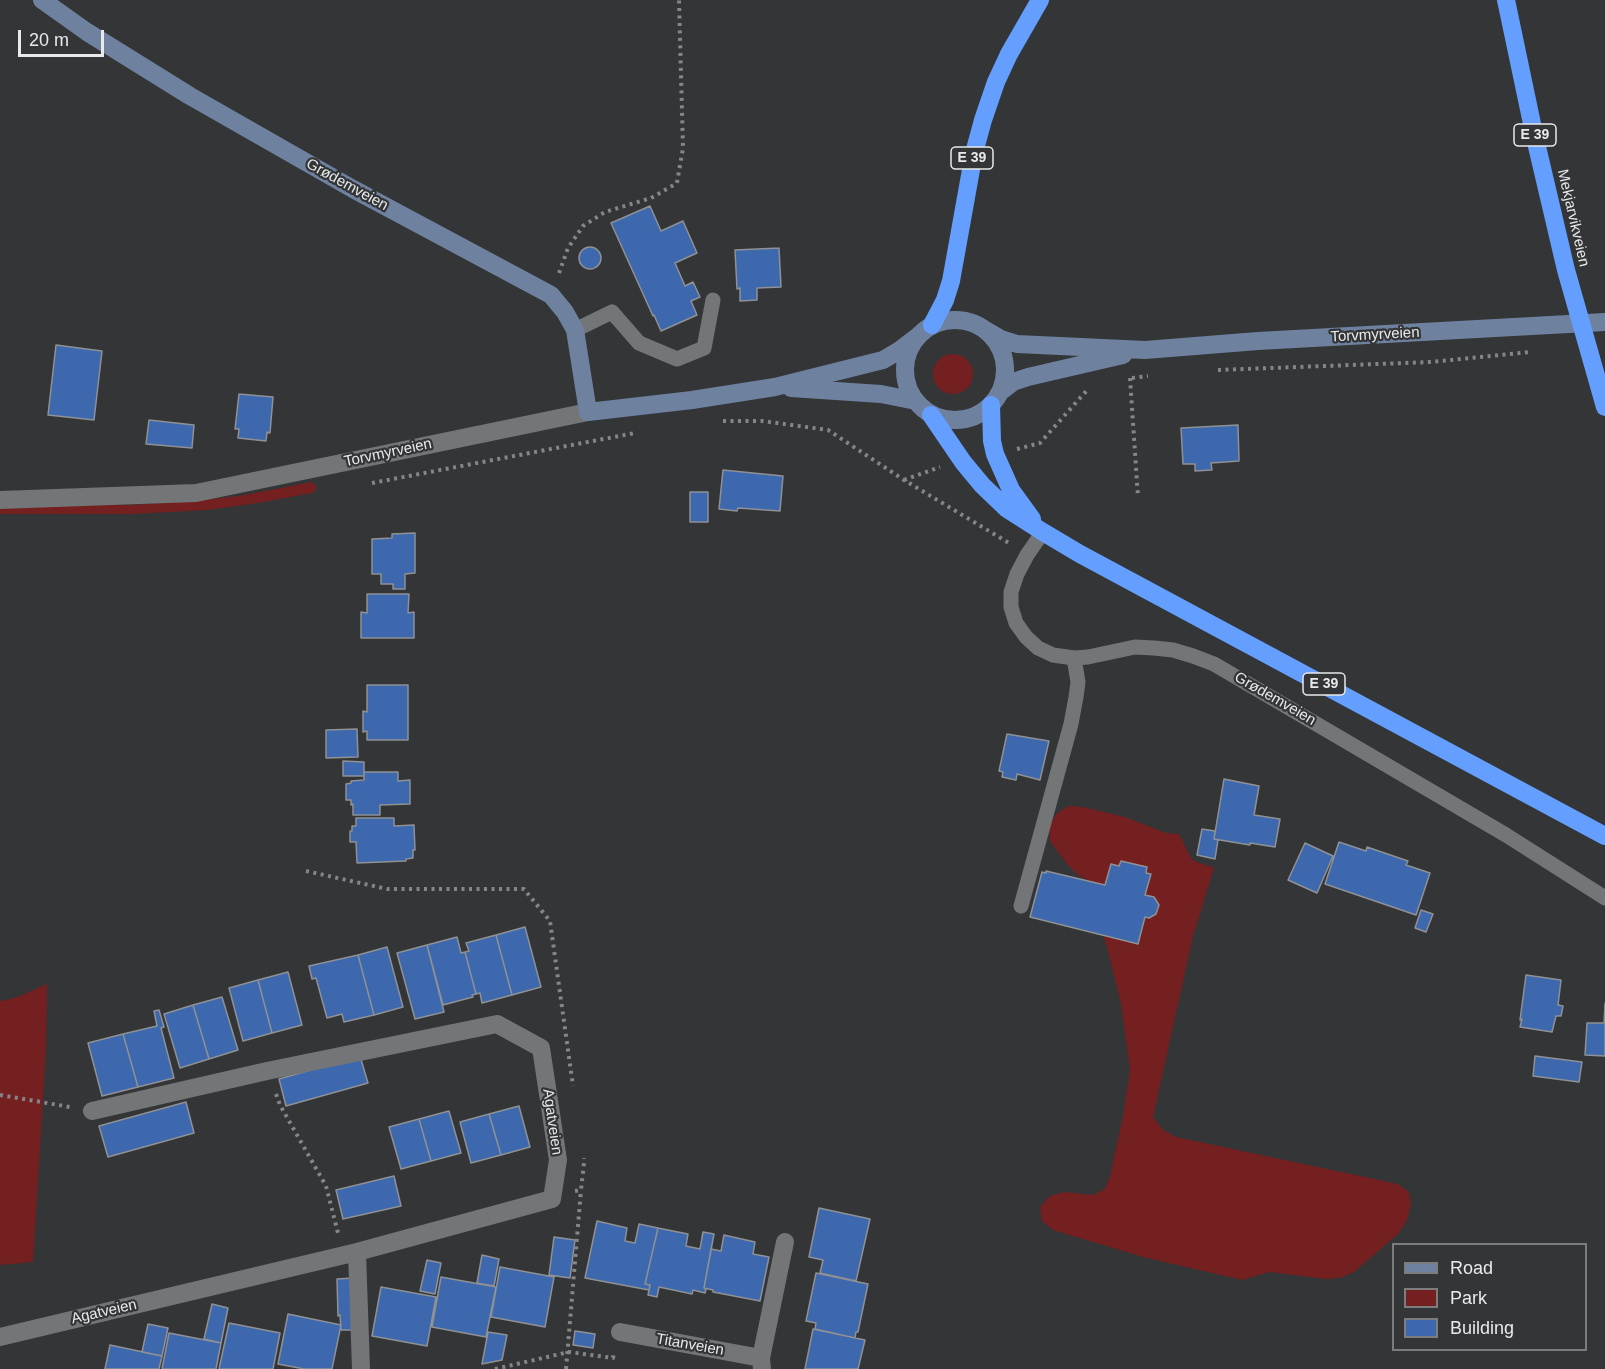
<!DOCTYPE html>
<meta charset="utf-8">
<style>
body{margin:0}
#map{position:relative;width:1605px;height:1369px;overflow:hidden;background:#333537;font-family:Arial,sans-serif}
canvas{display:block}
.legend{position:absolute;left:1392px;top:1243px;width:195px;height:108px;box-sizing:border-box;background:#333537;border:2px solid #7b7d7f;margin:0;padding:8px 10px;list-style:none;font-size:18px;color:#e8e9ea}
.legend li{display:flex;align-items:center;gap:12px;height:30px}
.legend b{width:30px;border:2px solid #7b7d7f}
.scale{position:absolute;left:18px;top:30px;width:86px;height:27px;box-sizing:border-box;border:3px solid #e8e9ea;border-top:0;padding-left:8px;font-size:18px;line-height:21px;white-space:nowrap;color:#e8e9ea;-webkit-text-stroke:4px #333537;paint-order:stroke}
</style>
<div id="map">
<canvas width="1605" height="1369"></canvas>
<ul class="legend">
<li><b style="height:8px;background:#6e82a0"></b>Road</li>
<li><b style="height:16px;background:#741f20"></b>Park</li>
<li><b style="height:16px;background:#3d68ad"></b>Building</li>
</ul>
<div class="scale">20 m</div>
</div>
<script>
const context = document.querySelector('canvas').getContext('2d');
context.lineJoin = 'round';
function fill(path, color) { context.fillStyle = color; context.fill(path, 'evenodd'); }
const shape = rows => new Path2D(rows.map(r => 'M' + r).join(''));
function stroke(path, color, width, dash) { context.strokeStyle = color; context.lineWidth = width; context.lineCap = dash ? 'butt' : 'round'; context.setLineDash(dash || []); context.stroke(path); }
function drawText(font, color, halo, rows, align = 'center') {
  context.font = font + ' Arial,sans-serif'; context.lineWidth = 4.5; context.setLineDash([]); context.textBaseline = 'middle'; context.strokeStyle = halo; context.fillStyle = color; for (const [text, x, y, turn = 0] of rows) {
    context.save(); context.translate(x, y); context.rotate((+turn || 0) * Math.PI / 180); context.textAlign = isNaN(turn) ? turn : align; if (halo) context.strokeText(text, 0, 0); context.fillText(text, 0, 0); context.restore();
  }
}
const green = shape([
 '933 374a20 20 0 1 1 40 0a20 20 0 1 1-40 0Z',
 [312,482,316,486,316,490,312,493,258,503,207,510,133,514,0,514,0,504,129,505,184,502,239,496],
 [1069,806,1083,807,1125,817,1166,833,1179,834,1192,860,1214,868,1193,936,1153,1117,1163,1130,1176,1137,1398,1184,1409,1192,1411,1205,1407,1220,1399,1233,1354,1272,1340,1278,1326,1279,1269,1272,1242,1280,1143,1257,1053,1230,1042,1221,1040,1207,1050,1196,1064,1192,1093,1195,1105,1189,1110,1176,1123,1116,1130,1070,1121,1004,1107,947,1102,932,1099,891,1090,881,1078,875,1067,864,1050,841,1049,827,1056,814],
 [47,984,46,1049,33,1262,0,1265,0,1001,7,1000,20,996]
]);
const building = shape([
 [650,206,661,231,683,221,697,253,675,263,685,286,693,282,700,297,691,301,697,315,661,331,654,315,653,316,611,223,650,206],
 '579 258a11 11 0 1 1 22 0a11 11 0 1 1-22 0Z',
 [779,248,781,287,757,288,757,300,740,301,740,288,737,289,735,250,779,248],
 [56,345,102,351,94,420,48,415,56,345],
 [239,394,273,397,270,433,267,432,266,441,238,438,239,429,235,429,239,394],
 [149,420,194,425,192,448,146,444,149,420],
 [1238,425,1239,461,1211,463,1212,470,1195,471,1195,464,1183,464,1181,428,1238,425],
 [723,470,783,476,780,511,738,508,737,511,719,509,723,470],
 [690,492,708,492,708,522,690,522,690,492],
 [415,533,415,573,405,574,405,589,393,589,393,584,381,584,381,574,372,574,372,539,392,538,392,534,415,533],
 [367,594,409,594,408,613,414,612,414,638,361,638,361,612,367,613,367,594],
 [367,685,408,685,408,740,367,740,367,731,363,732,363,711,367,712,367,685],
 [357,729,358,757,326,758,326,730,357,729],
 [1007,734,1049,741,1040,780,1017,774,1016,780,1002,777,1003,772,999,771,1007,734],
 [343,761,364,762,364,776,343,776,343,761],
 [364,772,398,772,398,781,410,780,410,804,380,805,380,815,353,815,353,804,351,805,351,800,346,800,346,784,351,783,351,781,364,780,364,772],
 [1224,779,1259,786,1254,815,1280,819,1275,847,1250,843,1250,845,1214,839,1224,779],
 [356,818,394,818,394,826,414,825,415,850,413,850,413,858,406,859,406,861,357,863,356,842,350,842,350,831,352,831,352,826,356,826,356,818],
 [1202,829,1215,831,1214,839,1218,840,1215,859,1197,855,1202,829],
 [1339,842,1366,851,1367,847,1408,861,1406,865,1430,873,1416,915,1325,884,1339,842],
 [1305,843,1333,856,1317,893,1288,880,1305,843],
 [1121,861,1147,867,1146,873,1151,874,1145,895,1154,897,1159,905,1156,914,1149,918,1145,917,1138,944,1030,917,1042,872,1046,873,1046,871,1105,885,1111,864,1119,866,1121,861],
 [1421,910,1433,914,1426,932,1415,928,1421,910],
 [525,927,541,987,512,995,496,935,525,927],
 [496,935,512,995,482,1003,480,993,476,994,465,952,469,951,466,943,496,935],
 [457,937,461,953,465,952,476,994,472,995,473,997,443,1005,427,945,457,937],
 [427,945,444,1012,415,1019,397,953,427,945],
 [387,947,403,1007,374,1015,358,955,387,947],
 [358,955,374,1015,344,1022,342,1014,327,1018,316,978,312,979,309,966,358,955],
 [288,972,302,1025,272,1033,258,980,288,972],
 [1526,975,1561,980,1558,1005,1563,1006,1561,1016,1556,1016,1552,1032,1520,1027,1522,1019,1520,1020,1526,975],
 [258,980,272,1033,243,1041,229,988,258,980],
 [222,997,238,1050,209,1059,193,1005,222,997],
 [1605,1003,1605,1056,1585,1055,1587,1023,1604,1023,1605,1003],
 [193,1005,209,1059,180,1068,164,1014,193,1005],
 [159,1010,164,1027,161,1028,174,1078,138,1087,123,1034,157,1026,154,1011,159,1010],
 [123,1034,138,1087,102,1096,88,1043,123,1034],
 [360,1056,368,1083,286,1106,279,1079,360,1056],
 [1535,1056,1582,1062,1579,1082,1533,1076,1535,1056],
 [186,1102,194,1133,108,1157,99,1126,186,1102],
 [519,1106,530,1147,501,1155,489,1114,519,1106],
 [449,1111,461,1153,431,1161,419,1119,449,1111],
 [489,1114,501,1155,471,1163,460,1122,489,1114],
 [419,1119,431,1161,401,1169,389,1127,419,1119],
 [394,1176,401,1206,343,1219,336,1190,394,1176],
 [819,1208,870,1219,856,1281,820,1273,823,1260,809,1257,819,1208],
 [597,1221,627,1228,625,1241,635,1243,639,1224,658,1228,645,1284,650,1285,649,1290,585,1278,597,1221],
 [658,1228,688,1234,686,1246,700,1249,703,1232,714,1234,704,1288,706,1289,705,1293,693,1290,692,1294,659,1287,657,1297,648,1295,650,1285,645,1284,658,1228],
 [724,1235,755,1242,753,1254,769,1257,760,1301,713,1292,713,1290,704,1288,711,1249,721,1251,724,1235],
 [554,1237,575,1240,570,1278,549,1275,554,1237],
 [482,1255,499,1259,494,1286,477,1283,482,1255],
 [427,1260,441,1263,435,1294,420,1291,427,1260],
 [500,1267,554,1277,545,1327,491,1317,500,1267],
 [816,1273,868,1284,858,1332,856,1332,855,1338,815,1329,816,1323,806,1321,816,1273],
 [441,1277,496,1287,486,1337,432,1327,441,1277],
 [353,1278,355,1330,341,1330,340,1315,338,1316,337,1279,353,1278],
 [381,1287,436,1297,427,1346,372,1336,381,1287],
 [212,1304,228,1308,221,1343,204,1339,212,1304],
 [288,1314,341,1325,332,1369,304,1369,278,1364,288,1314],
 [229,1323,280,1333,273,1369,219,1369,229,1323],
 [148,1324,168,1328,162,1356,142,1352,148,1324],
 [813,1329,865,1340,858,1369,805,1369,813,1329],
 [575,1331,595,1334,593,1348,573,1345,575,1331],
 [488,1332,507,1335,502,1360,482,1364,488,1332],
 [169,1333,221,1343,216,1369,162,1369,169,1333],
 [110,1345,162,1356,159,1369,105,1369,110,1345]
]);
const path = shape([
 [559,273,568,248,583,226,605,212,651,198,677,183,683,148,679,0],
 [1218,370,1431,362,1531,352],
 [1130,378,1138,497],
 [1132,378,1148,376],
 [723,421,762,421,828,430,904,480,1009,543],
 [1017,449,1040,443,1089,388],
 [904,480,940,467],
 [372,483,635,433],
 [306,871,387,889,524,889,550,921,573,1086],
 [276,1094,280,1105,326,1186,338,1233],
 [0,1095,70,1107],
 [575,1191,581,1190,584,1163,584,1158],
 [495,1369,569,1352,613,1358,614,1353],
 [566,1369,581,1190]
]);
const lane = shape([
 [575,330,612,312,639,343,677,359,704,348,713,300],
 [1043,532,1027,555,1017,574,1011,592,1011,607,1016,623,1026,637,1038,648,1053,655,1074,658,1088,657,1135,647,1154,648,1173,650,1193,656,1214,664,1506,835,1605,898],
 [1021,906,1071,724,1076,697,1078,682,1074,658]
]);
const street = shape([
 [0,500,196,493,588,412],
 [357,1252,361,1369],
 [620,1332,761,1358],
 [0,1337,357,1252,552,1199,558,1160,541,1048,497,1024,267,1071,92,1111],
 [762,1369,761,1358,785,1242]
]);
const secondary = shape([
 [42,0,87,32,190,96,353,189,551,295,565,312,575,330,588,412,692,400,775,387,883,360,900,350,917,337],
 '905 370a50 50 0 1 1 100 0a50 50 0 1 1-100 0Z',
 [982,328,1001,339,1017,344,1145,350,1258,341,1605,322],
 [791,388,881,394,916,401],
 [1000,392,1013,382,1028,377,1123,355]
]);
const highway = shape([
 [1506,0,1535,138,1566,270,1605,407],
 [932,325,945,300,951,281,974,153,983,120,996,82,1009,54,1040,0],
 [991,405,992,441,995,454,1011,490,1032,519],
 [931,415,963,462,982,485,1007,509,1043,532,1080,554,1605,836]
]);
const shields = [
 [1535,135,42],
 [972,158,42],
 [1324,684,42]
];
const shieldNames = [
 ["E 39",1535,135],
 ["E 39",972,158],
 ["E 39",1324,684]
];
const streetNames = [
 ["Grødemveien",347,185,29],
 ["Mekjarvikveien",1573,218,77],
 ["Torvmyrveien",1375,335,-3],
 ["Torvmyrveien",388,453,-12],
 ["Grødemveien",1275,699,30],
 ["Agatveien",552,1122,82],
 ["Agatveien",104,1312,-13],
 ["Titanveien",690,1345,10]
];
fill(green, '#741f20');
fill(building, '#3d68ad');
stroke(building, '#8f9194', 1.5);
stroke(path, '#848687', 4, [3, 4.5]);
stroke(lane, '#737577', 15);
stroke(street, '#737577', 18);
stroke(secondary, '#6e82a0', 18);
stroke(highway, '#649fff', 18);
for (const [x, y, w] of shields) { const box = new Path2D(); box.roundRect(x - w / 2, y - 11, w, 22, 4.5); context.fillStyle = '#333537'; context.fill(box); stroke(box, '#e8e9ea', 1.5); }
drawText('bold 14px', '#e8e9ea', null, shieldNames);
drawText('15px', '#e8e9ea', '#333537', streetNames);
</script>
